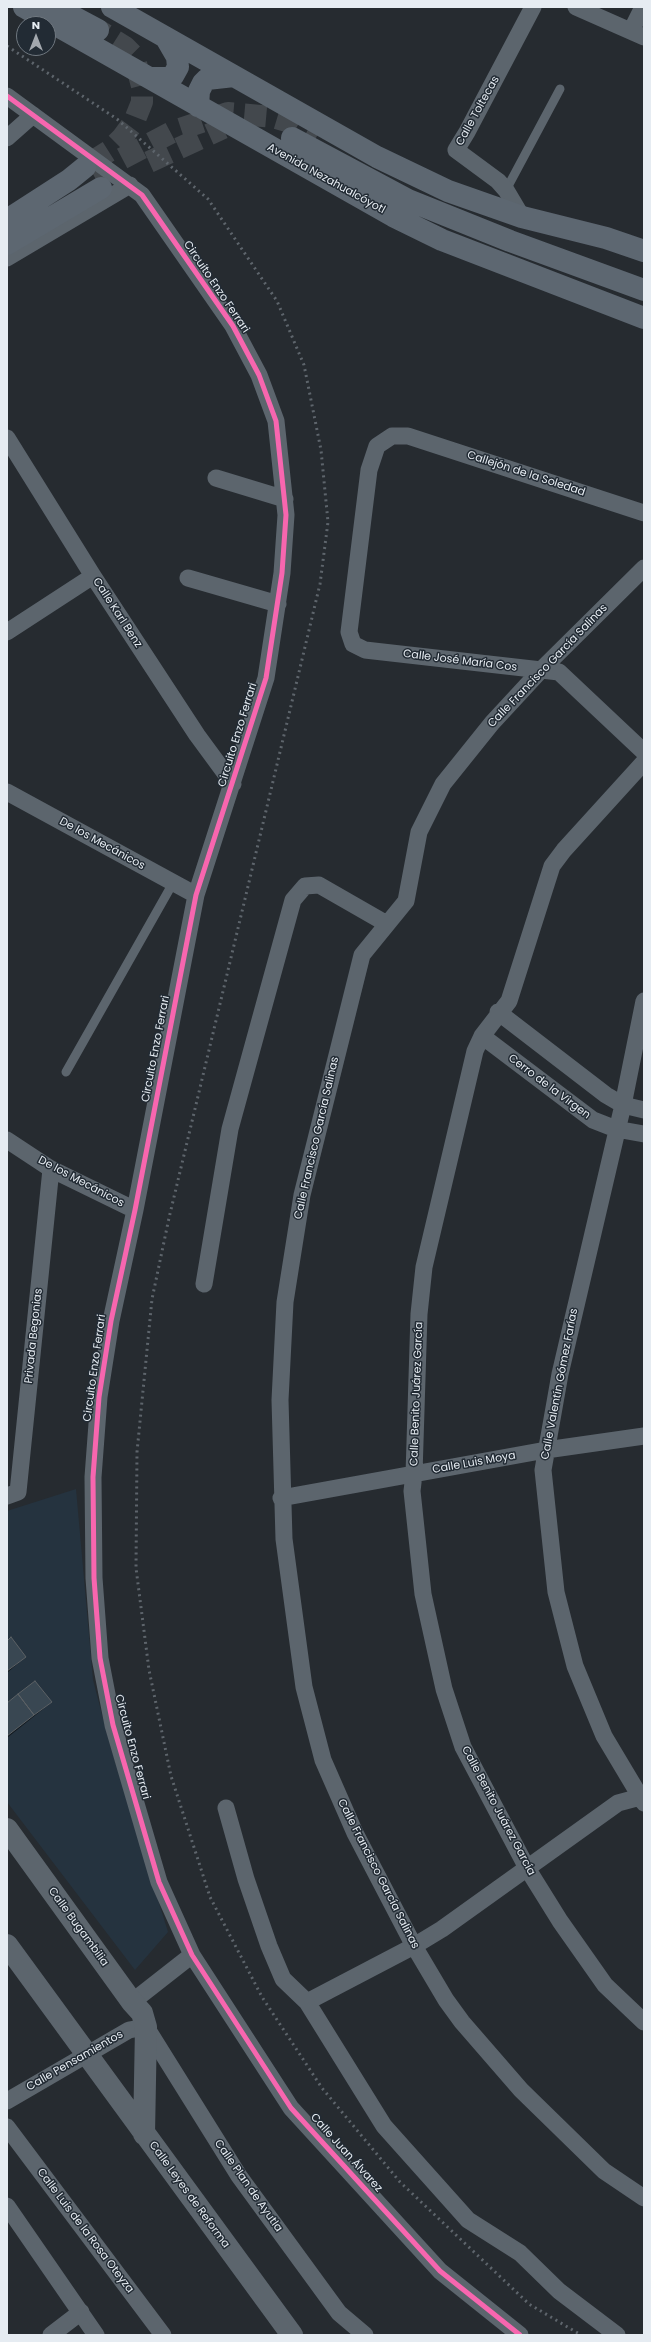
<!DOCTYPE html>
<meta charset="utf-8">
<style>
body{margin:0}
#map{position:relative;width:651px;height:2342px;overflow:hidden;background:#262b30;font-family:Poppins,sans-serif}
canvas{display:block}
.frame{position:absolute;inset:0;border:8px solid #e6ecf2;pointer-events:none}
.north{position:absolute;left:16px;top:16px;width:40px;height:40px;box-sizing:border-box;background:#222b34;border:1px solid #707880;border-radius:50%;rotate:0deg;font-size:11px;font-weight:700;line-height:16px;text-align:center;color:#e6ecf2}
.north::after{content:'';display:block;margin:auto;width:14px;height:18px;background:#a3a8ae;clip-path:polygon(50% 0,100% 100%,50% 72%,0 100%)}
</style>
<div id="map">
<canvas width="651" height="2342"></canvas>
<div class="frame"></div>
<div class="north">N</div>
</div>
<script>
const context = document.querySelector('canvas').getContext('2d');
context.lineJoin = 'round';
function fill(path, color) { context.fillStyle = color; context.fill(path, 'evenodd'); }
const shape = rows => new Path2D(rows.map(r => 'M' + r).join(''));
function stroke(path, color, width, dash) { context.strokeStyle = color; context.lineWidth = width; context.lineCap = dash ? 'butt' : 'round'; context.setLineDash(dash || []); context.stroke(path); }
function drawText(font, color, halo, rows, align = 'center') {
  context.font = font + ' Poppins,sans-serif'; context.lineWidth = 3; context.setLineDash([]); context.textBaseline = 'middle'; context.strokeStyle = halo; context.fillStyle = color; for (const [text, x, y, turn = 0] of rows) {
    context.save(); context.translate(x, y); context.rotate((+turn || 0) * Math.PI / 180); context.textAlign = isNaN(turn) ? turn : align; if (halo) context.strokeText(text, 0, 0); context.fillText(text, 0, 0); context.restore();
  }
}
const built = shape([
 [76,1489,93,1680,110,1745,168,1932,135,1970,7,1802,7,1511]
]);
const shadow = shape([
 [7,1642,25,1657,7,1673],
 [51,1702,42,1710,7,1738,7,1704]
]);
const building = shape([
 [11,1637,26,1657,7,1671,7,1641,11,1637],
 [35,1681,52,1702,34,1715,18,1694,35,1681],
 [18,1694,34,1715,7,1736,7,1703,18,1694]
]);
const secondaryTunnel = shape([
 [149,162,223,128],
 [90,163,109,151,122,138,134,122,142,102,142,86,134,56,125,47,98,30],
 [93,174,174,131,228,113,273,117,293,123,317,136]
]);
const service = shape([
 [506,190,560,89],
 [66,1072,173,883]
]);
const minor = shape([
 [576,7,644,37],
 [631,31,643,7],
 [7,96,142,195,233,326,259,375,276,421,286,515,282,573,266,678,196,895,135,1210,111,1321,99,1397,93,1477,94,1578,100,1658,113,1725,159,1882,192,1955,291,2108,440,2271,520,2335],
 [7,138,33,115],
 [522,217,506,190,498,181,456,150,467,132,533,7],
 [7,258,130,185],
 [7,438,93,576,197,735,233,784],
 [216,478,285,499],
 [644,513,408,436,392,436,377,446,369,470,349,632,353,644,365,650,559,672,644,752],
 [644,568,541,670,492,723,443,784,419,832,406,901,362,955,302,1195,285,1302,280,1400,284,1539,304,1687,323,1760,355,1833,414,1946,446,2000,462,2022,521,2090,604,2171,644,2198],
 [188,578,278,604],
 [7,632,93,576],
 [644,762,564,850,552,866,509,1001,482,1036,475,1051,424,1267,419,1314,414,1474,412,1491,423,1594,444,1689,463,1747,527,1868,560,1921,605,1985,644,2022],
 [7,792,196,895],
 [644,1001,623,1105,560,1374,543,1470,556,1592,575,1666,604,1736,644,1803],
 [498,1012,606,1095,623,1105,644,1110],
 [482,1036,593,1120,616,1129,644,1134],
 [7,1140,51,1169,135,1210],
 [204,1284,230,1129,293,900,305,886,319,885,387,924],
 [7,1496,18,1492,51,1169],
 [281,1498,546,1450,644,1436],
 [226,1808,246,1879,269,1946,283,1979,307,2002,384,2126,468,2220,520,2253,559,2291,617,2335],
 [132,2002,192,1955],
 [307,2002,414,1946,442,1929,618,1803,644,1796],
 [7,2101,129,2030,146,2027,239,2176,339,2313,365,2335],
 [7,2127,163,2335],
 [7,2206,96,2335],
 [51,2335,81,2312]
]);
const tertiary = shape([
 [7,1829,132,2002,142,2013,146,2027,144,2134],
 [7,1945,292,2335]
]);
const secondary = shape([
 [24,7,393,216,442,240,644,318],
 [55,7,98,30],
 [112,7,377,157,448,191,522,217,606,238,644,251],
 [152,78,169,78,173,76,178,67,177,57,166,38],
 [198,106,199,91,203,83,207,79,234,76],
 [292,138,408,200,510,241,644,290],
 [7,220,69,180,85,167],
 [7,244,101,188]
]);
const rail = shape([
 [7,46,117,119,208,199,277,301,304,365,321,450,328,522,320,584,169,1218,152,1299,137,1452,136,1568,149,1670,171,1776,210,1897,262,1997,322,2088,400,2182,529,2304,581,2335]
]);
const cycleway = shape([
 [7,96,142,195,233,326,259,375,276,421,286,515,282,573,266,678,196,895,135,1210,111,1321,99,1397,93,1477,94,1578,100,1658,113,1725,159,1882,192,1955,291,2108,440,2271,520,2335]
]);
const streetNames = [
 ["Calle Toltecas",478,111,-61],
 ["Avenida Nezahualcóyotl",326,179,29],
 ["Circuito Enzo Ferrari",216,287,56],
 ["Callejón de la Soledad",526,474,18],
 ["Calle Karl Benz",117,613,57],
 ["Calle José María Cos",460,661,7],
 ["Calle Francisco García Salinas",548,666,-46],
 ["Circuito Enzo Ferrari",238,735,-73],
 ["De los Mecánicos",102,844,29],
 ["Circuito Enzo Ferrari",156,1049,-79],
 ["Cerro de la Virgen",549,1087,37],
 ["Calle Francisco García Salinas",317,1138,-77],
 ["De los Mecánicos",81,1182,28],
 ["Privada Begonias",34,1336,-84],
 ["Circuito Enzo Ferrari",95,1368,-82],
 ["Calle Valentín Gómez Farías",560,1384,-79],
 ["Calle Benito Juárez García",417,1394,-88],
 ["Calle Luis Moya",474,1463,-10],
 ["Circuito Enzo Ferrari",132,1747,75],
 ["Calle Benito Juárez García",498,1811,62],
 ["Calle Francisco García Salinas",378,1874,63],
 ["Calle Bugambilia",78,1927,54],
 ["Calle Pensamientos",75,2061,-30],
 ["Calle Juan Álvarez",346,2153,48],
 ["Calle Plan de Ayutla",248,2186,55],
 ["Calle Leyes de Reforma",189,2195,54],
 ["Calle Luis de la Rosa Oteyza",85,2231,53]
];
fill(built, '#25333f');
fill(shadow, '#0007');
fill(building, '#394752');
stroke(building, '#5c6165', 1);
stroke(secondaryTunnel, '#43484d', 22, [22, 11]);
stroke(service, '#5c656d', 9);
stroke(minor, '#5c656d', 17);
stroke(tertiary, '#5c656d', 22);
stroke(secondary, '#5d6771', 22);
stroke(rail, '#5e656c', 3, [2, 4]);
stroke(cycleway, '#f766af', 5);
drawText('11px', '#e6ecf2', '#222b34', streetNames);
</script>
